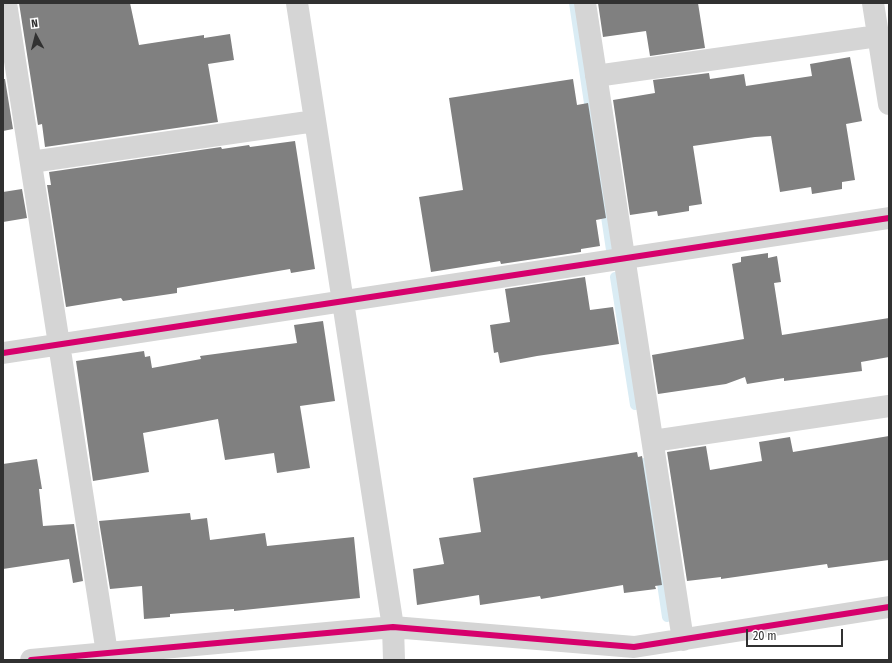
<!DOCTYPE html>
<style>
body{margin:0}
#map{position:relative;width:892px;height:663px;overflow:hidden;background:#fff;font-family:"Fira Sans Condensed",sans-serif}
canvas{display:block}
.frame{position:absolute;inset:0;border:4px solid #313131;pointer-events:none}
.north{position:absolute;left:16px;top:16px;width:40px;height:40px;-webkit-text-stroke:3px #fff;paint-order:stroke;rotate:353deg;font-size:11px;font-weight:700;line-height:16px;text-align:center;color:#313131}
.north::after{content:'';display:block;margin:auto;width:14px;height:18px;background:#313131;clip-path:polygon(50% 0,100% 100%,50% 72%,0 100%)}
.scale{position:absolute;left:746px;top:629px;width:97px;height:18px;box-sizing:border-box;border:2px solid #313131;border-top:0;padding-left:5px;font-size:12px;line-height:14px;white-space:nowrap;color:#313131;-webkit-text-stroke:3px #fff;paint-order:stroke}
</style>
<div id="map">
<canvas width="892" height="663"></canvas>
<div class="frame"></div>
<div class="north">N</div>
<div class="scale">20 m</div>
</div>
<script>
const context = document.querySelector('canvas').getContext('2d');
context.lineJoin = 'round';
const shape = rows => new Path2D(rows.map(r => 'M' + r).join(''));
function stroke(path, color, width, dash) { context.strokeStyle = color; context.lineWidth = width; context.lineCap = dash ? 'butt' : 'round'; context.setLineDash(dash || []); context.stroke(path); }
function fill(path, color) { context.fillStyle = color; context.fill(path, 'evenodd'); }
const stream = shape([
 [574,3,611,250],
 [615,277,635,405],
 [644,463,667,617]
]);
const building = shape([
 [19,3,130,3,139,45,204,35,204,38,230,34,234,60,208,64,218,122,45,147,42,124,38,125],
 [598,3,698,3,705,48,650,56,646,31,603,37],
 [850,57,862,121,846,124,855,180,842,182,842,189,812,194,811,187,780,192,771,136,755,137,693,146,702,204,689,206,689,211,658,216,657,211,630,215,613,100,655,93,653,80,709,73,710,79,744,74,746,86,812,76,810,64],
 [3,79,5,79,13,129,3,131],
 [573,79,577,105,588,103,606,218,596,220,600,246,581,249,581,252,501,264,500,261,431,272,419,197,463,190,449,98],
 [295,141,315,269,291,273,290,269,177,288,177,293,123,301,121,298,66,307,47,185,51,185,49,172,221,147,222,149,249,145,250,147],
 [22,189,27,218,3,222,3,192],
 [768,253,768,258,777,256,781,282,774,283,782,335,889,318,889,357,861,362,862,371,784,381,784,378,747,384,745,377,726,384,658,394,652,355,744,339,732,264,741,262,741,257],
 [585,277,590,310,613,307,619,344,537,356,500,363,498,352,494,353,490,325,510,322,505,289],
 [323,321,335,401,300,406,310,468,277,473,274,453,225,460,218,419,143,433,149,472,93,481,76,361,144,351,145,357,150,356,152,368,201,359,200,356,297,343,294,325],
 [889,436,889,560,828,568,827,564,721,579,721,577,687,581,667,452,706,446,710,470,762,461,759,442,790,437,793,452],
 [637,452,638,457,642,456,662,585,655,586,656,589,624,593,623,585,541,599,540,596,480,605,479,595,417,605,413,569,444,564,439,538,481,532,473,478],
 [37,459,42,489,39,489,43,526,74,524,83,581,73,583,69,559,3,569,3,464],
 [190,513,191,520,207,518,210,540,265,533,267,546,354,537,360,598,234,611,234,609,170,614,170,617,144,619,142,586,110,589,99,521]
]);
const minor = shape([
 [6,3,107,653],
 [297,3,393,627,394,660],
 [585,3,683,640],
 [873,3,889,104],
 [596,76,878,36],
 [31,162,315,121],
 [3,353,889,218],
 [653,441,889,406],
 [31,660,393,627,634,647,889,607]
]);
const cycleway = shape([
 [3,353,889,218],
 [31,660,393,627,634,647,889,607]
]);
stroke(stream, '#daecf4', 10);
fill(building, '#808080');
stroke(minor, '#d5d5d5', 22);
stroke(cycleway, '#d6006c', 6);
</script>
